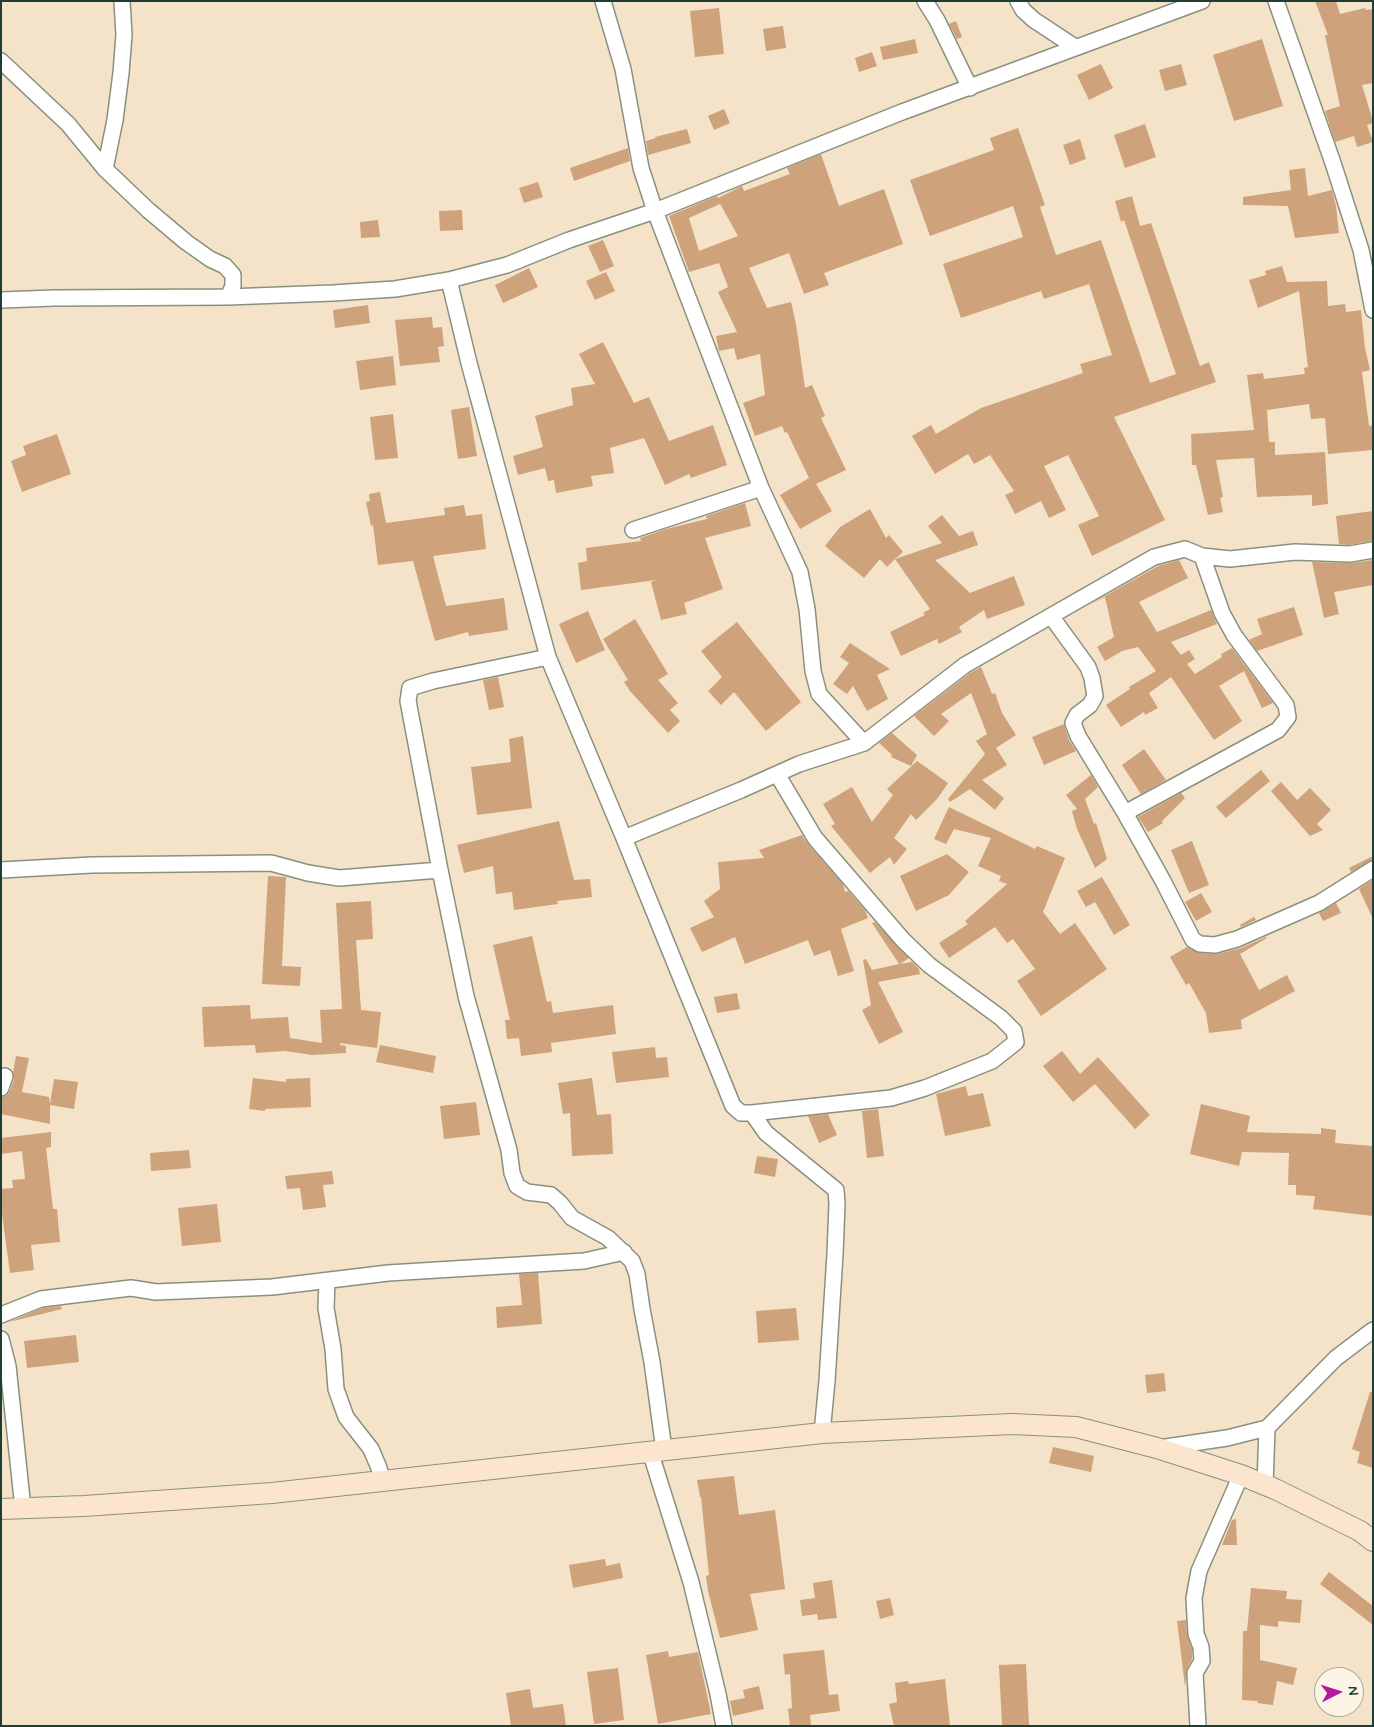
<!DOCTYPE html>
<style>
body{margin:0}
#map{position:relative;width:1374px;height:1727px;overflow:hidden;background:#f5e3c9;font-family:Mynerve,sans-serif}
canvas{display:block}
.frame{position:absolute;inset:0;border:2px solid #1f3d34;pointer-events:none}
.north{position:absolute;left:1314px;top:1667px;width:50px;height:50px;box-sizing:border-box;background:#fcf5e5;border:1px solid #a4ab9e;border-radius:50%;rotate:85deg;font-size:14px;font-weight:700;line-height:20px;text-align:center;color:#1f3d34}
.north::after{content:'';display:block;margin:auto;width:18px;height:22px;background:#b5179e;clip-path:polygon(50% 0,100% 100%,50% 72%,0 100%)}
</style>
<div id="map">
<canvas width="1374" height="1727"></canvas>
<div class="frame"></div>
<div class="north">N</div>
</div>
<script>
const context = document.querySelector('canvas').getContext('2d');
context.lineJoin = 'round';
function fill(path, color) { context.fillStyle = color; context.fill(path, 'evenodd'); }
const shape = rows => new Path2D(rows.map(r => 'M' + r).join(''));
function stroke(path, color, width, dash) { context.strokeStyle = color; context.lineWidth = width; context.lineCap = dash ? 'butt' : 'round'; context.setLineDash(dash || []); context.stroke(path); }
const building = shape([
 [1315,1,1336,1,1340,14,1365,8,1366,10,1373,9,1373,83,1362,85,1373,121,1373,123,1367,125,1373,142,1357,147,1354,136,1335,142,1325,111,1340,106,1325,35,1328,35],
 [719,8,724,54,695,57,690,11],
 [956,21,962,37,957,39,949,24],
 [783,26,786,48,766,51,763,29],
 [915,39,918,53,883,60,880,47],
 [1262,39,1283,106,1234,121,1213,55],
 [872,52,877,66,859,72,855,58],
 [1101,64,1113,88,1089,100,1077,75],
 [1181,64,1187,85,1165,91,1159,70],
 [724,109,730,123,714,130,708,116],
 [1145,124,1156,157,1125,168,1114,135],
 [1018,128,1045,205,1040,207,1056,255,1101,240,1150,383,1176,374,1124,220,1121,222,1115,201,1132,196,1140,226,1151,223,1200,366,1209,362,1216,382,1114,417,1165,520,1092,556,1078,525,1099,516,1068,455,1044,466,1066,510,1049,518,1041,501,1015,514,1005,495,1014,491,990,455,974,464,968,454,935,474,912,436,931,425,936,434,981,408,1083,373,1080,364,1112,355,1089,284,1044,299,1041,291,961,318,943,264,1023,237,1013,206,930,236,910,180,994,150,990,138],
 [687,129,691,143,648,155,646,141,656,138,655,137],
 [1080,139,1086,159,1070,165,1063,145],
 [628,148,630,161,574,181,570,168],
 [821,154,839,206,884,189,903,244,824,273,829,285,804,294,789,253,749,268,767,308,791,302,796,324,805,388,812,385,825,416,821,418,846,470,816,484,832,511,800,529,780,495,809,478,787,432,785,433,782,426,755,436,743,403,765,395,760,354,737,360,734,348,719,351,716,336,737,332,718,292,728,287,719,263,689,272,669,216,717,196,718,198,742,186,744,191,790,174,787,168],
 [719,202,738,236,699,251,689,218,720,204],
 [1305,168,1308,196,1332,190,1336,206,1339,233,1295,238,1288,206,1243,205,1243,197,1291,190,1289,170],
 [538,182,543,197,524,203,519,188],
 [462,210,463,230,440,231,439,211],
 [378,220,380,237,361,238,360,222],
 [603,240,614,266,600,272,588,246],
 [1282,266,1287,282,1327,281,1328,306,1345,304,1346,312,1361,310,1365,348,1370,370,1362,372,1369,426,1373,425,1373,450,1328,454,1325,418,1311,419,1309,404,1267,410,1269,442,1275,442,1275,455,1325,452,1328,504,1312,506,1312,495,1257,497,1254,458,1216,460,1223,497,1220,498,1223,512,1208,515,1196,465,1192,465,1191,434,1254,430,1247,375,1263,373,1264,379,1305,374,1304,368,1308,367,1299,291,1258,308,1249,280,1266,275,1265,271],
 [529,268,538,287,503,303,495,285],
 [606,272,615,291,595,300,586,281],
 [368,305,370,323,335,328,333,310],
 [432,317,433,328,442,327,444,346,438,347,440,362,400,366,395,320],
 [603,342,634,403,649,397,669,441,713,425,727,465,691,478,689,474,665,485,644,438,610,448,614,473,591,476,593,486,556,493,554,480,548,481,545,468,518,475,513,456,543,447,535,416,573,405,571,388,595,384,579,354],
 [393,356,396,385,360,390,356,361],
 [469,407,477,456,458,459,451,410],
 [393,414,398,458,375,460,370,417],
 [57,434,71,474,22,492,11,461,26,455,23,446],
 [380,492,386,523,445,515,444,508,464,505,466,516,482,514,486,549,433,556,446,606,504,598,508,630,469,636,468,632,435,641,413,561,378,565,373,525,371,526,366,502,370,501,369,494],
 [745,503,751,526,705,538,723,589,684,603,687,614,661,620,651,582,656,580,581,590,578,563,587,561,586,548,641,541,640,538,666,529,707,519,706,516],
 [870,509,886,538,889,535,903,552,895,559,942,543,928,526,942,515,959,536,973,531,978,545,935,560,970,593,1014,576,1025,605,987,619,984,610,959,627,962,632,939,644,937,639,901,656,890,632,925,615,923,613,930,609,895,559,887,567,880,559,864,578,825,546,840,527],
 [1373,511,1373,541,1349,545,1339,544,1336,516],
 [1179,560,1188,578,1139,602,1157,632,1211,610,1217,624,1171,642,1181,655,1189,650,1195,659,1187,664,1195,674,1222,657,1221,654,1232,648,1273,703,1262,708,1244,671,1219,686,1242,721,1214,740,1171,677,1149,693,1158,708,1145,715,1144,712,1121,727,1106,705,1130,689,1129,687,1156,671,1138,647,1122,651,1105,661,1097,647,1114,637,1105,597,1089,605,1158,566],
 [1373,560,1373,585,1334,592,1339,614,1324,618,1312,562,1350,563],
 [1294,607,1303,635,1257,651,1249,640,1262,634,1257,619],
 [588,611,605,650,576,663,559,624],
 [635,619,668,674,658,680,678,703,670,710,680,721,668,733,630,691,624,682,628,680,603,639],
 [737,622,801,702,766,731,734,692,721,705,708,691,722,677,701,651],
 [850,643,890,669,877,675,888,699,867,711,853,686,847,694,833,684,849,663,840,657],
 [981,667,992,694,995,693,1002,713,1016,735,996,748,1007,765,982,780,1004,798,995,810,970,789,950,802,948,799,985,754,976,741,987,734,971,693,941,714,949,721,934,736,914,716,970,673],
 [498,677,504,707,489,710,483,680],
 [1064,724,1069,740,1076,751,1044,765,1032,737],
 [892,733,917,755,911,766,891,757,892,755,879,743],
 [523,736,532,808,477,815,471,767,511,762,509,739],
 [1144,749,1166,780,1141,794,1122,765],
 [917,761,948,783,938,798,916,820,911,814,894,838,907,849,894,865,890,857,870,873,831,826,835,824,823,804,852,787,872,822,893,795,887,789],
 [1261,770,1270,781,1226,818,1216,807],
 [1091,775,1098,787,1085,799,1094,824,1096,823,1107,859,1095,868,1077,829,1072,811,1077,809,1066,795],
 [1281,782,1297,800,1310,788,1331,810,1317,824,1323,830,1310,836,1271,791],
 [1181,793,1185,798,1162,821,1163,823,1148,832,1138,817],
 [949,807,1035,849,1037,846,1065,858,1043,912,1060,934,1075,923,1107,969,1041,1016,1017,981,1035,969,1013,939,1007,943,995,927,949,958,939,943,968,924,965,921,1007,884,999,881,1001,876,978,866,991,838,954,829,946,844,934,839],
 [559,821,574,880,590,879,592,897,557,901,558,904,514,910,512,892,496,894,493,866,464,873,457,845],
 [802,835,808,844,843,884,845,892,848,891,865,910,868,918,841,929,854,971,838,976,830,950,814,956,808,940,745,964,735,937,702,952,690,928,714,917,704,901,720,889,718,862,764,858,759,850],
 [1192,841,1209,885,1189,893,1171,850],
 [947,854,969,872,949,895,916,911,900,876],
 [1373,856,1373,860,1351,872,1349,868],
 [268,876,286,877,282,966,301,967,300,986,262,984],
 [1102,877,1130,925,1114,935,1095,902,1086,907,1077,891],
 [1373,880,1373,919,1359,889],
 [1201,893,1212,912,1196,921,1185,902],
 [371,901,373,939,356,940,361,1010,381,1012,377,1048,340,1043,340,1045,346,1046,346,1053,312,1055,285,1051,256,1053,255,1045,204,1047,202,1007,250,1005,251,1019,288,1017,290,1038,322,1043,320,1010,342,1009,336,903],
 [1336,903,1341,913,1323,921,1319,913],
 [1254,917,1256,920,1241,927,1240,925],
 [875,922,909,958,900,964,912,962,919,969,920,974,878,982,903,1032,879,1044,862,1010,871,1005,863,960,866,959,872,970,899,964,872,923],
 [532,936,547,1002,551,1001,553,1013,613,1005,616,1034,551,1043,552,1052,521,1056,519,1038,507,1039,505,1020,510,1020,493,945],
 [1266,937,1267,938,1240,954,1259,990,1287,975,1295,991,1241,1020,1242,1029,1209,1033,1206,1013,1189,983,1186,985,1170,957,1187,947,1199,953,1217,954,1241,948],
 [737,993,740,1009,717,1013,714,997],
 [380,1045,436,1056,433,1073,376,1062],
 [655,1047,656,1058,667,1057,669,1077,616,1083,612,1052],
 [1062,1051,1080,1074,1098,1057,1150,1115,1135,1129,1095,1084,1073,1102,1043,1066],
 [16,1056,29,1058,22,1092,49,1097,50,1104,54,1079,78,1082,74,1109,50,1105,50,1124,1,1114,1,1097,7,1095,10,1091,14,1079,13,1072],
 [253,1078,286,1082,286,1079,310,1078,311,1107,265,1109,265,1111,249,1109],
 [592,1078,597,1115,611,1114,613,1154,572,1156,570,1113,563,1114,558,1083],
 [966,1086,968,1096,983,1093,991,1126,945,1136,936,1094],
 [476,1102,480,1135,444,1139,440,1106],
 [1201,1104,1250,1116,1247,1132,1321,1134,1321,1128,1336,1130,1335,1143,1373,1146,1373,1216,1313,1209,1315,1196,1296,1195,1296,1185,1288,1185,1289,1153,1242,1152,1239,1166,1190,1154],
 [878,1109,884,1156,867,1158,862,1111],
 [828,1114,837,1135,819,1143,808,1116],
 [51,1132,51,1147,46,1148,53,1209,57,1209,60,1242,31,1245,34,1270,10,1273,1,1207,1,1189,13,1188,12,1180,25,1179,22,1151,1,1154,1,1138],
 [189,1150,191,1168,151,1171,150,1153],
 [757,1156,778,1159,775,1177,754,1173],
 [332,1171,334,1184,323,1185,326,1207,303,1210,300,1188,287,1189,285,1176],
 [217,1204,221,1242,182,1246,178,1208],
 [538,1273,542,1324,497,1328,496,1307,522,1305,519,1274],
 [61,1306,62,1309,9,1322,43,1308],
 [796,1308,799,1340,758,1343,756,1311],
 [76,1335,79,1362,27,1368,24,1341],
 [1164,1373,1166,1391,1147,1393,1145,1375],
 [1370,1392,1373,1392,1373,1468,1357,1463,1360,1452,1352,1449],
 [1053,1447,1094,1456,1091,1472,1049,1463],
 [734,1476,739,1515,775,1510,785,1589,750,1594,758,1630,720,1638,708,1591,706,1576,709,1575,701,1497,700,1497,697,1480],
 [1236,1519,1237,1545,1222,1545,1232,1520],
 [605,1559,606,1566,620,1563,623,1578,573,1588,569,1565],
 [1329,1572,1373,1606,1373,1625,1320,1584],
 [832,1580,837,1618,818,1620,817,1614,802,1616,800,1600,815,1598,813,1583],
 [1251,1588,1287,1591,1286,1599,1302,1600,1300,1623,1278,1621,1278,1627,1260,1625,1260,1660,1297,1668,1293,1685,1277,1681,1273,1705,1257,1703,1258,1701,1242,1700,1243,1631,1247,1631],
 [890,1598,894,1615,880,1619,876,1601],
 [1186,1620,1187,1635,1192,1649,1192,1659,1187,1669,1185,1687,1177,1621],
 [824,1650,829,1695,838,1694,840,1711,810,1715,811,1726,790,1726,788,1709,792,1708,790,1674,785,1675,783,1654],
 [668,1651,669,1657,698,1652,711,1714,658,1724,646,1655],
 [1026,1664,1029,1725,1002,1726,999,1665],
 [618,1668,624,1720,594,1724,587,1672],
 [945,1679,950,1726,894,1726,889,1704,897,1702,895,1683,908,1681,909,1684],
 [759,1686,764,1709,733,1716,730,1701,745,1698,743,1690],
 [530,1689,533,1708,563,1704,566,1726,511,1726,506,1693]
]);
const street = shape([
 [603,1,623,69,641,168,655,211,761,488,800,572,807,609,813,671,819,694,864,743],
 [925,1,937,20,970,88],
 [1018,1,1023,10,1034,20,1075,47],
 [1276,1,1333,163,1361,250,1373,310],
 [1,61,68,124,105,169,148,210,186,242,210,259,225,266,233,275,233,286,228,297],
 [105,169,115,120,121,73,124,35,122,1],
 [449,280,469,363,548,657,624,838,733,1106,741,1113,752,1113,891,1098,925,1088,992,1061,1016,1042,1014,1031,1001,1018,929,965,903,940,815,838,777,774],
 [1,300,54,298,228,297,333,293,395,289,449,280,507,265,569,240,655,211,902,112,1202,1],
 [633,530,761,488],
 [1051,616,1088,667,1092,678,1095,696,1090,705,1077,715,1073,723,1078,736,1125,813,1163,881,1193,940,1200,944,1215,945,1237,939,1319,903,1373,869],
 [548,657,433,681,410,688,408,701,440,870,466,996,509,1150,512,1173,517,1186,527,1192,551,1195,560,1203,572,1218,608,1238,632,1261,637,1274,642,1309,652,1362,664,1450],
 [1125,813,1278,730,1288,717,1286,705,1234,635,1222,613,1202,556],
 [624,838,741,790,799,764,864,743,965,665,1154,557,1185,549,1202,556,1230,559,1295,552,1350,554,1373,550],
 [1,870,92,865,271,863,308,873,339,878,440,870],
 [1,1088,5,1076],
 [752,1113,766,1133,836,1190,837,1204,835,1254,827,1381,822,1433],
 [327,1281,326,1308,333,1349,336,1389,346,1417,371,1449,379,1468,382,1481],
 [1,1315,41,1299,106,1291,131,1288,156,1292,272,1287,388,1273,584,1261,624,1252],
 [1,1339,8,1366,23,1509],
 [1159,1448,1227,1438,1267,1428,1336,1358,1373,1330],
 [650,1451,691,1582,718,1694,724,1726],
 [1265,1485,1267,1428],
 [1198,1726,1195,1673,1202,1661,1201,1647,1196,1634,1194,1598,1199,1571,1241,1475]
]);
const secondary = shape([
 [1,1509,84,1506,272,1493,822,1433,1012,1424,1076,1427,1157,1448,1241,1475,1275,1489,1360,1531,1373,1541]
]);
fill(building, '#cea27a');
stroke(street, '#8a907e', 18);
stroke(secondary, '#8a907e', 22);
stroke(street, '#fff', 15);
stroke(secondary, '#fbe5cf', 20);
</script>
